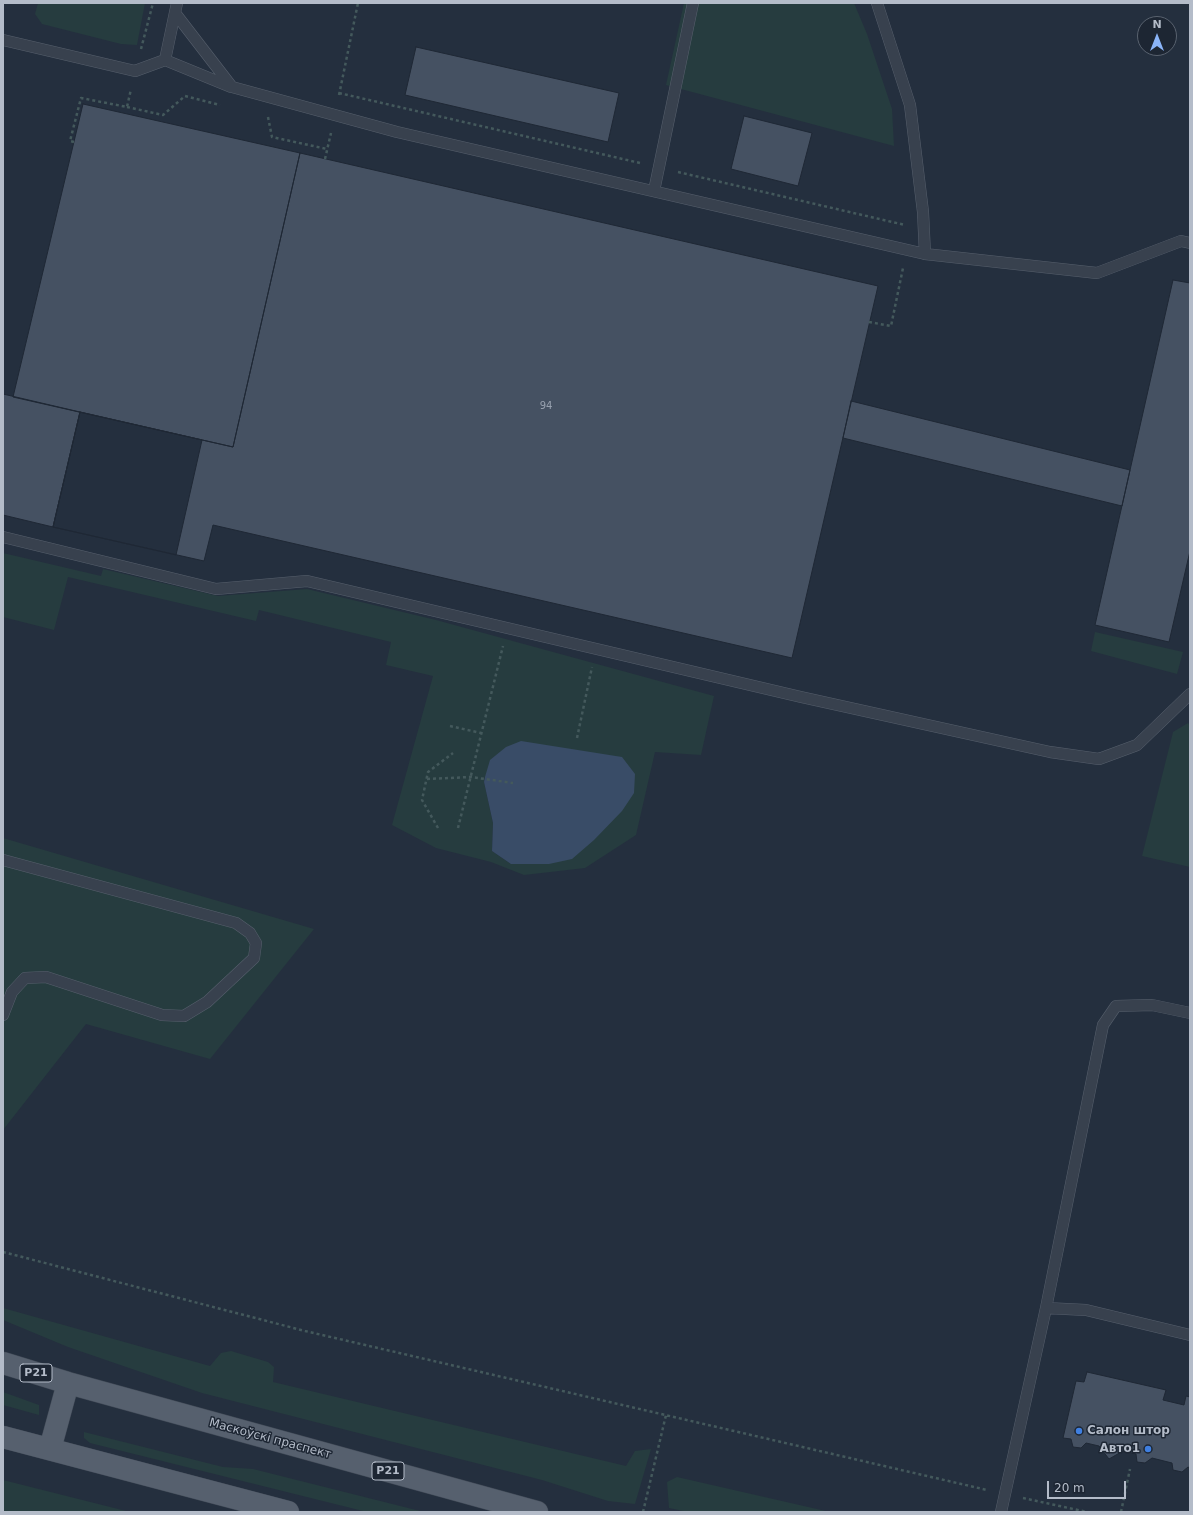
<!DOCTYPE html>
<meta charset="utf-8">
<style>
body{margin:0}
#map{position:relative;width:1193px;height:1515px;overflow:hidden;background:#242f3e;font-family:"DejaVu Sans",sans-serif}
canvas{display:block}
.frame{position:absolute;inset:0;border:4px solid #b4bcc9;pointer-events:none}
.north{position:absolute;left:1137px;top:16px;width:40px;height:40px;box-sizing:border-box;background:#1d2633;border:1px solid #59626f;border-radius:50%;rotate:0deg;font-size:11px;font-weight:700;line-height:16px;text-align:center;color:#b4bcc9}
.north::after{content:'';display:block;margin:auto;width:14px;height:18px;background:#8ab4f8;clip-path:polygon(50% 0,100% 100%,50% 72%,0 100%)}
.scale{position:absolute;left:1047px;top:1481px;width:79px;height:18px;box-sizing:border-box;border:2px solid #b4bcc9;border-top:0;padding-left:5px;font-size:12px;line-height:14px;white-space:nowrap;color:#b4bcc9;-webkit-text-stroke:3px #1d2633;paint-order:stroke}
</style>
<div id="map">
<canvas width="1193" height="1515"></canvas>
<div class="frame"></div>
<div class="north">N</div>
<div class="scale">20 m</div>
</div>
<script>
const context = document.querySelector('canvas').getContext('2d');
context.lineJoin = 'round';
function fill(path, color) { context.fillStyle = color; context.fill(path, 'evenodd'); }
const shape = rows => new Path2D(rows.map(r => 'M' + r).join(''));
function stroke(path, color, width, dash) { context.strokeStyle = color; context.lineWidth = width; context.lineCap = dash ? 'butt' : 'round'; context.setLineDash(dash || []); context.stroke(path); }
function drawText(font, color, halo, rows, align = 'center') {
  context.font = font + ' "DejaVu Sans",sans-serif'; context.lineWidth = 3; context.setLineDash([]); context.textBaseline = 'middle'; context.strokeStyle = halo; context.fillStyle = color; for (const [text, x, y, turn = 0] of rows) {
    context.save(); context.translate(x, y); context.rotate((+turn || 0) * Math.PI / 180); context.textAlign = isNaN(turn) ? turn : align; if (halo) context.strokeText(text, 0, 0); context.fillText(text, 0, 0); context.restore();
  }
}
const green = shape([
 [38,3,145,3,137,45,121,44,42,24,35,14],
 [684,3,854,3,867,34,892,109,894,146,666,85],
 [3,553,101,576,103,569,218,596,307,589,436,620,714,696,701,755,655,752,636,835,585,868,524,875,491,862,436,848,392,825,433,676,386,665,391,642,259,610,256,621,68,577,54,630,3,617],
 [485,777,511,864,492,851,493,823,484,782],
 [1095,632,1183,652,1177,674,1091,651],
 [1188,723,1190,726,1190,867,1142,856,1173,732],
 [3,838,314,929,210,1059,86,1024,3,1130],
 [3,1308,210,1366,221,1353,231,1351,268,1362,274,1367,273,1382,626,1466,635,1451,651,1449,635,1504,608,1501,542,1480,202,1393,68,1347,3,1320],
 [3,1392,39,1405,39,1415,3,1405],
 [84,1432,223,1467,253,1469,424,1512,367,1512,90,1443,84,1438],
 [677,1477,830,1512,688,1512,669,1508,667,1482],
 [3,1480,130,1512,3,1512]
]);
const water = shape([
 [521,741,622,757,635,774,634,793,622,811,594,840,572,859,549,864,511,864,492,851,493,823,484,782,485,777,490,760,506,747]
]);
const building = shape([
 [416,47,619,93,608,142,405,95,416,47],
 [83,104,300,153,233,447,13,397,83,104],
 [744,116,812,133,798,186,731,169,744,116],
 [300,153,878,286,792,658,213,525,204,561,53,527,80,412,233,447,300,153],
 [1173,280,1190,283,1190,551,1169,642,1095,625,1173,280],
 [3,394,80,412,53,527,3,515,3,394],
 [851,401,1130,470,1122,506,843,438,851,401],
 [80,412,202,440,176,555,53,527,80,412],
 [1087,1372,1166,1390,1163,1400,1184,1405,1186,1396,1190,1397,1190,1468,1188,1467,1182,1472,1173,1470,1172,1463,1152,1458,1145,1463,1137,1462,1136,1454,1123,1451,1109,1459,1099,1446,1086,1443,1081,1448,1073,1447,1071,1439,1063,1438,1076,1381,1084,1382,1087,1372]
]);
const path = shape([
 [141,49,153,3],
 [339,93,640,163],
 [339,95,358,3],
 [127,107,163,115,185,96,220,105],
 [268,117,272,137,327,149],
 [74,142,70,141,81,98,127,107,131,89],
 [325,159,331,133],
 [678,172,905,225],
 [869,322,891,326,903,268],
 [450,726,481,733],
 [577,738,592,667],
 [427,779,471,777,513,783],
 [438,828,422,800,428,772,453,753],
 [458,828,503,646],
 [3,1252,305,1331,987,1490],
 [1023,1498,1087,1512],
 [643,1512,666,1415],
 [1121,1512,1130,1469]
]);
const service = shape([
 [877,3,910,105,923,212,925,254],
 [175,13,232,87,397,132,925,254,1097,273,1181,241,1190,243],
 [3,40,135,71,165,60,231,87],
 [165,60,177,3],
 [654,191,693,3],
 [3,537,216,589,307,581,801,697,1050,752,1099,759,1137,745,1190,694],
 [3,860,236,923,250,933,256,943,254,958,207,1002,184,1016,162,1015,46,977,25,978,12,992,3,1015],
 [1046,1308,1086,1310,1190,1335],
 [1001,1512,1046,1308,1103,1025,1116,1006,1152,1005,1190,1013]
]);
const primary = shape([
 [3,1363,68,1383,537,1512],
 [3,1437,288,1512],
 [50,1449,68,1383]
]);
const markers = [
 [1079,1431,4,"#3f7fe0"],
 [1148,1449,4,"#3f7fe0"]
];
const numberNames = [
 ["94",546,406]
];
const shields = [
 [36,1373,32],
 [388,1471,32]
];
const shieldNames = [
 ["Р21",36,1373],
 ["Р21",388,1471]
];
const poiNames = [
 ["Салон штор",1087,1431],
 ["Авто1",1140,1449,"right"]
];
const streetNames = [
 ["Маскоўскі праспект",270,1439,15]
];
fill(green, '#263c3f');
fill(water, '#394c67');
fill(building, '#455162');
stroke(building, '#1f2835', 1);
stroke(service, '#565f6c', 12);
stroke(primary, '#414a57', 23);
stroke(path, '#44595c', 2.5, [3, 3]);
stroke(service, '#38414e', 11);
stroke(primary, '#56606e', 22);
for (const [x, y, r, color] of markers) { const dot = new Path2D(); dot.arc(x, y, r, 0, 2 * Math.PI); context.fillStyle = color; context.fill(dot); stroke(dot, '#1d2633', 1.5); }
drawText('10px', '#98a1af', null, numberNames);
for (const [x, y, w] of shields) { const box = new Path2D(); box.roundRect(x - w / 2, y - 9, w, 18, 3); context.fillStyle = '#1d2633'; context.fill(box); stroke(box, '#b4bcc9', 1); }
drawText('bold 11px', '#b4bcc9', null, shieldNames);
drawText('bold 12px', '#b4bcc9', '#1d2633', poiNames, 'left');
drawText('12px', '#b4bcc9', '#1d2633', streetNames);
</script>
